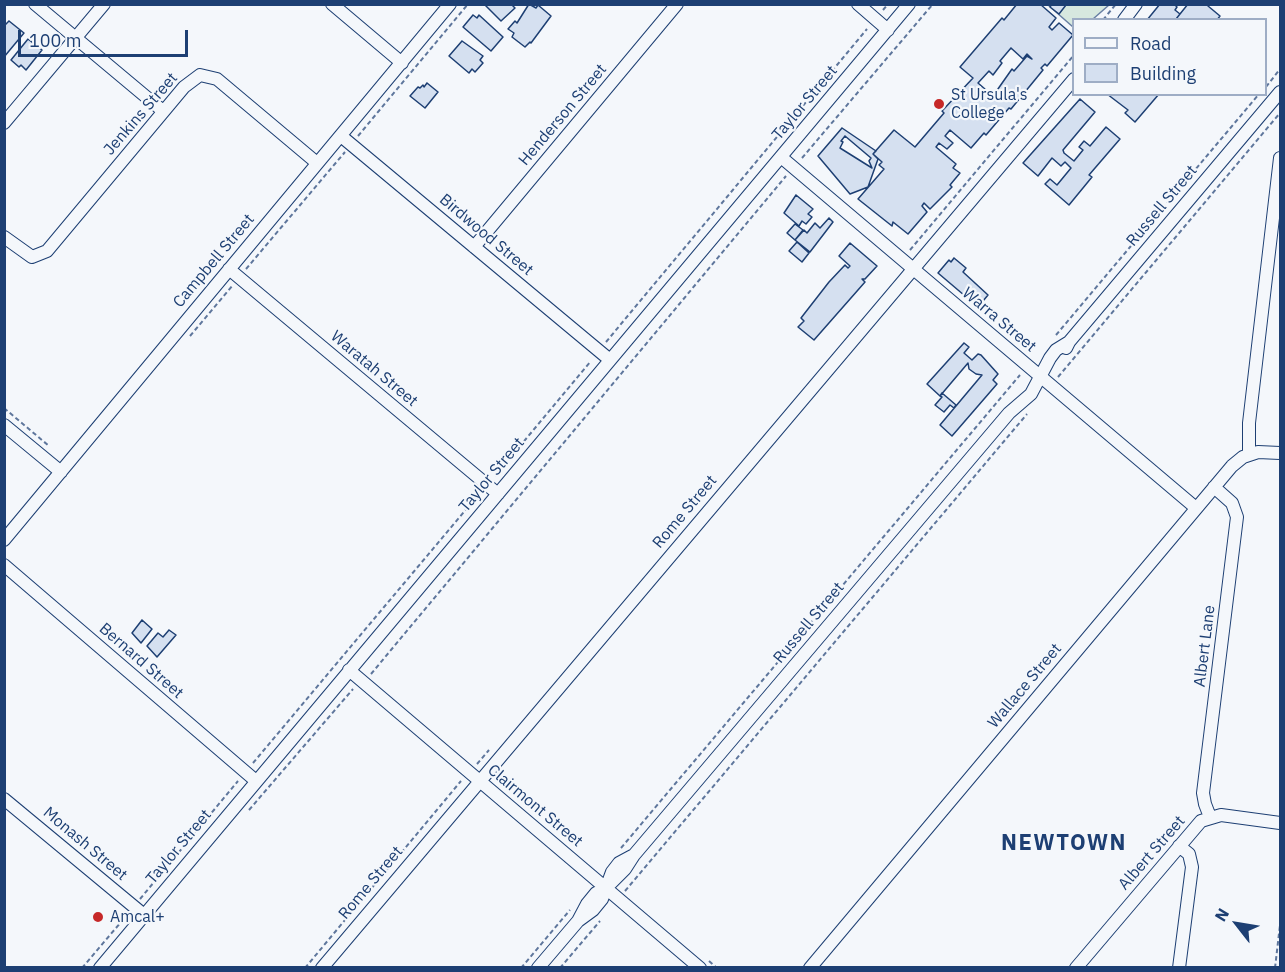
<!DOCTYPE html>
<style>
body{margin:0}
#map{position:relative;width:1285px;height:972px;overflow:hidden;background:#f4f7fb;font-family:"IBM Plex Sans",sans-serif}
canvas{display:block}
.frame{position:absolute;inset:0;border:6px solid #1d3f73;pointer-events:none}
.legend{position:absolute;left:1072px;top:18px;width:195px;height:78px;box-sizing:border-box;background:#f4f7fb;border:2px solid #9eadc5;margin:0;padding:8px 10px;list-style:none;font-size:18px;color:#1d3f73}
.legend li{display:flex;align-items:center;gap:12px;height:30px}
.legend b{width:30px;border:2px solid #9eadc5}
.north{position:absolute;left:1207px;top:894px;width:60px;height:60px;-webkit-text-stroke:4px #f4f7fb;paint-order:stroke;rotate:301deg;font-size:16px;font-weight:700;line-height:24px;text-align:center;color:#1d3f73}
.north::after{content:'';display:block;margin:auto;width:21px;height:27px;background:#1d3f73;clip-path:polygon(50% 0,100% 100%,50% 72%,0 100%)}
.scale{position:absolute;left:18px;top:30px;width:170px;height:27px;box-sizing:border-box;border:3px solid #1d3f73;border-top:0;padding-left:8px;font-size:18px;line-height:21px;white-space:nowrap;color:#1d3f73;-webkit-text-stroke:4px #f4f7fb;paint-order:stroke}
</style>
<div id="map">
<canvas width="1285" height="972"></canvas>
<div class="frame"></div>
<ul class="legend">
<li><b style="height:8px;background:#f4f7fb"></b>Road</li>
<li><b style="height:16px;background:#d5e0f0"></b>Building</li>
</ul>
<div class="north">N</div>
<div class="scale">100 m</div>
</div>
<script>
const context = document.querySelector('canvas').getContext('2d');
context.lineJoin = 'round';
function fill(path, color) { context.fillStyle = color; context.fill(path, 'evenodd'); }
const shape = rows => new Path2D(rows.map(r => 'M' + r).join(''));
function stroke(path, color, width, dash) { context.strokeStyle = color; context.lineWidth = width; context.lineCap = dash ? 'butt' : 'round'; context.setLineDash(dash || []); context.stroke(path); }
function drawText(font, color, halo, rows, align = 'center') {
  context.font = font + ' "IBM Plex Sans",sans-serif'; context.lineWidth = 4.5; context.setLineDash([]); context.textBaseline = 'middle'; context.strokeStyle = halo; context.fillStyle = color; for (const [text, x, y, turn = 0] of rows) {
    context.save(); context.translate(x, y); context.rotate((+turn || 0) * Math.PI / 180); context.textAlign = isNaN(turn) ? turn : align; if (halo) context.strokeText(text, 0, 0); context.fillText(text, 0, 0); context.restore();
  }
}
const green = shape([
 [1048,5,1109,5,1093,19,1074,20,1073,27,1048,5]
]);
const building = shape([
 [484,4,511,4,515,8,501,21,484,4],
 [529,4,536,8,538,5,551,16,531,43,530,42,525,47,512,37,514,33,508,29,515,21,517,23,529,4],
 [1017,4,1040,4,1056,18,1049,27,1052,30,1059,23,1073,35,1047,66,1045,64,1041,68,1043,70,1011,109,1009,108,986,135,984,133,971,148,950,130,945,136,953,143,947,149,939,143,936,147,956,164,953,168,960,173,950,185,952,187,930,209,924,203,922,206,927,212,908,234,893,222,892,226,858,199,884,169,879,165,882,162,873,154,894,130,915,147,944,113,942,111,973,78,960,67,1002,18,1004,20,1017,4],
 [1011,48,1023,59,1027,54,1032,59,1027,56,1014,71,1012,69,993,96,978,83,989,71,993,75,1002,63,1000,61,1011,48],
 [1052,4,1066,4,1066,5,1059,14,1050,7,1052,4],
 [1160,4,1174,4,1177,7,1175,10,1180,14,1176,19,1188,4,1209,4,1208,6,1220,16,1217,20,1147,20,1160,4],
 [473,15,477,18,479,15,503,37,491,51,463,27,473,15],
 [9,21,24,33,4,57,4,26,9,21],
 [28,39,42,50,26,70,21,65,19,67,11,60,28,39],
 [462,41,483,56,480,60,483,63,475,72,472,69,469,73,449,56,462,41],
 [427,83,438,92,425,108,410,96,418,87,420,88,423,85,424,87,427,83],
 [1107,94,1159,94,1135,122,1125,113,1128,110,1107,94],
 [1080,99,1095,112,1063,150,1064,153,1074,161,1083,150,1079,147,1084,141,1090,146,1106,127,1120,139,1089,175,1092,177,1069,205,1045,184,1050,179,1057,185,1071,168,1065,162,1061,166,1052,158,1038,176,1023,163,1080,99],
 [842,128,876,151,873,154,878,159,868,187,850,194,818,156,842,128],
 [845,136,871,158,869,161,872,168,840,148,843,142,841,141,845,136],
 [796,195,813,209,808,214,812,217,806,224,802,221,799,226,784,213,796,195],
 [829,218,833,222,810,252,795,240,804,230,807,233,815,223,820,228,829,218],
 [795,224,803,230,795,240,787,233,795,224],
 [797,242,809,253,802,262,789,251,797,242],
 [850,243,877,266,865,279,862,279,865,282,814,340,798,327,804,321,801,318,829,282,845,265,848,268,850,266,839,256,850,243],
 [954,258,966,268,963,272,988,295,978,307,938,273,949,260,951,262,954,258],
 [964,343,969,347,964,353,972,360,978,354,981,355,998,374,993,380,997,384,952,436,940,425,982,375,976,374,969,369,968,363,940,396,927,384,964,343],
 [942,393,956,405,954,408,950,405,944,412,935,405,942,397,940,396,942,393],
 [142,620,152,629,141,643,132,633,142,620],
 [169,630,176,635,157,657,147,646,158,633,163,637,169,630]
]);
const path = shape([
 [883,10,888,4],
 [1103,20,1116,4],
 [1266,87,1280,69],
 [358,136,468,4],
 [802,158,933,4],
 [910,250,1074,55],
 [246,269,345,152],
 [1056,335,1259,94],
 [190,336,233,285],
 [606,342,867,29],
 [1058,377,1280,113],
 [4,408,49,446],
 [495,476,591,361],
 [371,674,786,176],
 [253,763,479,494],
 [477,764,489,750],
 [249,810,353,689],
 [621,848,1020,375],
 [625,891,1027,414],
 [140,899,238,781],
 [709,961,717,968],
 [82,968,127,915],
 [305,968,461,781],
 [521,968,570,910],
 [560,968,600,921],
 [1275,968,1280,925]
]);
const minor = shape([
 [35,4,163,111],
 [332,4,402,63],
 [858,4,888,30],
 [1124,20,1136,4],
 [4,123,104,4],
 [341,136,610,360],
 [781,157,1196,508],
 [4,237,32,257,47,251,184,87,200,75,217,79,317,163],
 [474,247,677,4],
 [229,269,498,494],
 [1066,348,1069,342,1280,92],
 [4,425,61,472],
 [1249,454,1249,423,1280,158],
 [4,540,450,4],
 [4,565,256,781],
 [349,670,700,968],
 [4,799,144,915],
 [1210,817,1205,804,1203,793,1237,517,1232,503,1214,487],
 [1179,846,1189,854,1192,867,1179,968],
 [578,921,587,904,596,893,606,888,625,869,634,855,1009,413,1031,394,1050,358,1056,350,1069,342],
 [100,968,909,4],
 [322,968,1074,79],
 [538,968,578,921,593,910,602,899,612,872,619,863,632,856],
 [810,968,1232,466,1243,457,1258,452,1280,453],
 [1076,968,1201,821,1221,815,1280,823]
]);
const markers = [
 [939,104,6,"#c62828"],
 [98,917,6,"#c62828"]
];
const poiNames = [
 ["St Ursula's",951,95],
 ["College",951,113],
 ["Amcal+",110,917]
];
const streetNames = [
 ["Taylor Street",805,103,-50],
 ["Jenkins Street",141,114,-49],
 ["Henderson Street",563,115,-50],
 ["Russell Street",1162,206,-50],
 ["Birdwood Street",486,235,40],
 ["Campbell Street",214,261,-50],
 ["Warra Street",999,320,40],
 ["Waratah Street",374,369,40],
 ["Taylor Street",492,475,-50],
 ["Rome Street",685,512,-50],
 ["Russell Street",809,623,-50],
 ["Albert Lane",1205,646,-83],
 ["Bernard Street",141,661,41],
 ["Wallace Street",1025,686,-50],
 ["Clairmont Street",535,806,40],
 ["Monash Street",85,844,40],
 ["Taylor Street",179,847,-50],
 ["Albert Street",1152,853,-49],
 ["Rome Street",371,883,-50]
];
const districtNames = [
 ["NEWTOWN",1064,844]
];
fill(green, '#d7e8df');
stroke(green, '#687fa3', 1.5);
fill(building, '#d5e0f0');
stroke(building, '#1d3f73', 1.5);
stroke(minor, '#1d3f73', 14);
stroke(path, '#5e769c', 2, [4.5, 3]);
stroke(minor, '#f4f7fb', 12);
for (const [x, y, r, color] of markers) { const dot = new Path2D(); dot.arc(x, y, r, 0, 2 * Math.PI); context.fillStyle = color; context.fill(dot); stroke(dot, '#f4f7fb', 2); }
drawText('16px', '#1d3f73', '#f4f7fb', poiNames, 'left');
drawText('16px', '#1d3f73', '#f4f7fb', streetNames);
context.letterSpacing = '1.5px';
drawText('bold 22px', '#1d3f73', '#f4f7fb', districtNames);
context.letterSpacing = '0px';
</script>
